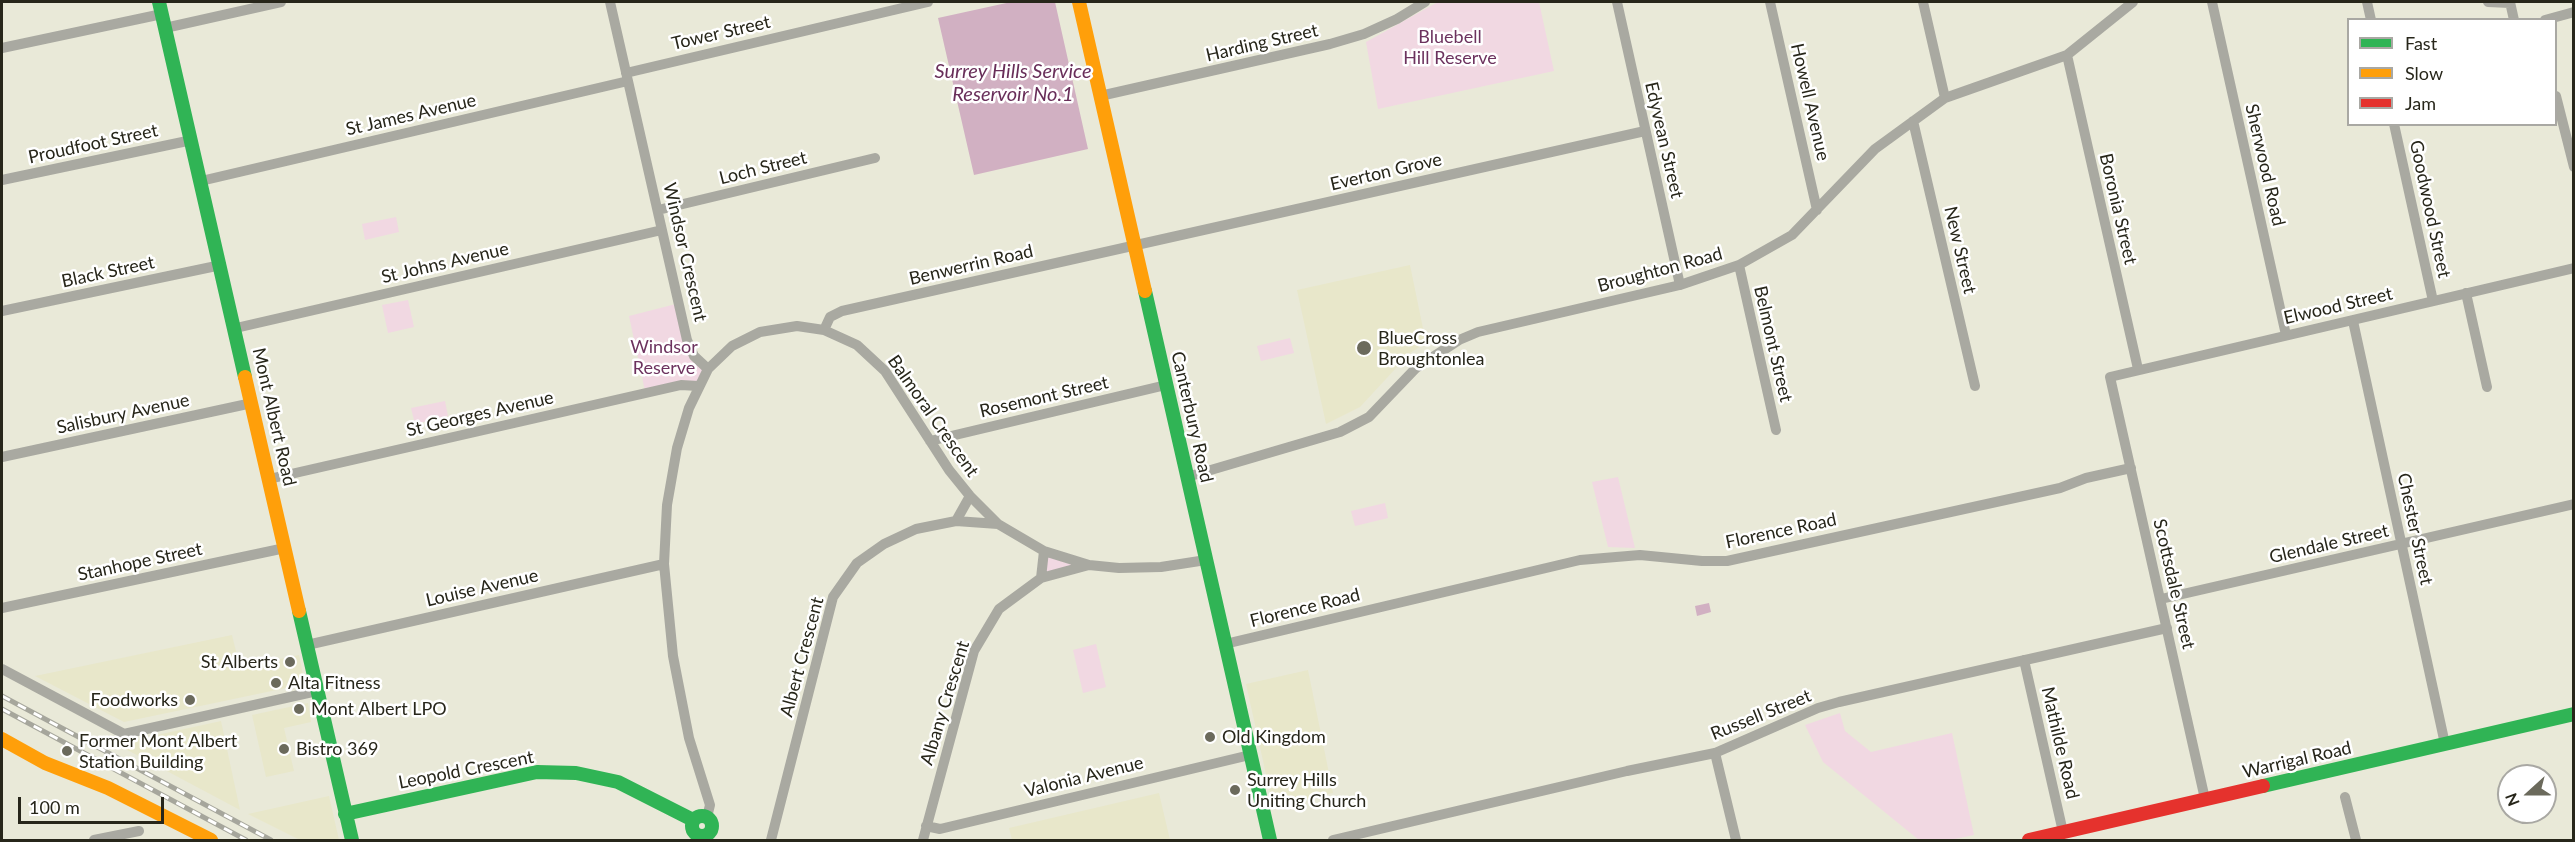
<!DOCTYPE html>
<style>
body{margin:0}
#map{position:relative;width:2575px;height:842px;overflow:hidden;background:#e9e9d8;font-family:Lato,sans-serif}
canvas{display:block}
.frame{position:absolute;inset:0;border:3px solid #27261a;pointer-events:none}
.legend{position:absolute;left:2347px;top:18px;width:210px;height:108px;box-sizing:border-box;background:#fff;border:2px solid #a9a8a3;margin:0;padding:8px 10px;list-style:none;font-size:18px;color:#27261a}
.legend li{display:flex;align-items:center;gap:12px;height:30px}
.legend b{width:30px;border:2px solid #a9a8a3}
.north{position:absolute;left:2497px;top:764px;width:60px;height:60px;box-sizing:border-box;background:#fff;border:2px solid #a9a8a3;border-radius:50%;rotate:249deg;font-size:16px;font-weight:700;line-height:24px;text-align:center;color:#27261a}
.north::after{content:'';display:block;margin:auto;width:21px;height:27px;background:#6b6a5c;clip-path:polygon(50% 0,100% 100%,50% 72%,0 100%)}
.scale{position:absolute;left:18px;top:797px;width:146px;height:27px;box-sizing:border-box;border:3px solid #27261a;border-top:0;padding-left:8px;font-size:18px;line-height:21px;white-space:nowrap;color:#27261a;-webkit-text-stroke:4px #fff;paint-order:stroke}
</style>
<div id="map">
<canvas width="2575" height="842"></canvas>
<div class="frame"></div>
<ul class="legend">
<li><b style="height:8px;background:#30b455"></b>Fast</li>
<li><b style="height:8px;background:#ff9f0a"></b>Slow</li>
<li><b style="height:8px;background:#e5322d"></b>Jam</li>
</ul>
<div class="north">N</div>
<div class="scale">100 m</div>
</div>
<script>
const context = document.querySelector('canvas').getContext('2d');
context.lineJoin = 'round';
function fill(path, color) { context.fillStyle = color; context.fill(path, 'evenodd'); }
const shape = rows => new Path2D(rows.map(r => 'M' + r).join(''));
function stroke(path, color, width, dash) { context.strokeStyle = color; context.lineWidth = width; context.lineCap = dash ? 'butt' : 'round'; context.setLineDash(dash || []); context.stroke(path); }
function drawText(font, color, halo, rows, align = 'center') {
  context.font = font + ' Lato,sans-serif'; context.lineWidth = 5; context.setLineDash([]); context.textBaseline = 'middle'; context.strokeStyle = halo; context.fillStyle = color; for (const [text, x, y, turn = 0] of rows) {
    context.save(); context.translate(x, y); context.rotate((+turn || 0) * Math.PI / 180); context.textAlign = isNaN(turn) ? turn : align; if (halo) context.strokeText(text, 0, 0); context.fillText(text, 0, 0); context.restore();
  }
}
const built = shape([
 [1410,265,1426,343,1410,353,1360,407,1326,424,1297,290],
 [232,635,240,667,299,655,305,684,124,722,35,676],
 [1308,670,1333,793,1273,806,1246,684],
 [308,703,311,722,284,728,294,771,266,777,252,715],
 [221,721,240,810,118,745,120,743],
 [1159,793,1170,840,1012,840,1009,828],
 [329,796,339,840,300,840,248,814]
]);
const green = shape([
 [1438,2,1539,2,1554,71,1378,109,1366,42],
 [396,217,399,232,365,240,362,224],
 [408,300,414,327,388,333,382,305],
 [676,304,684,339,706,369,696,384,645,391,629,316],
 [1290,338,1294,353,1261,361,1257,346],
 [445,401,448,416,415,424,411,408],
 [1618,477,1635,548,1608,547,1592,482],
 [1385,503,1388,518,1355,526,1351,511],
 [1047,556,1073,565,1045,573],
 [1096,644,1106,687,1083,693,1073,650],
 [1840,713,1845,731,1871,752,1952,733,1974,835,1950,840,1919,840,1823,762,1805,725]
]);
const water = shape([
 [1011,2,1055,2,1088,149,974,175,938,18],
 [1709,603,1711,612,1697,616,1695,606]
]);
const street = shape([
 [610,2,687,340,694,356,708,369],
 [1617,2,1680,285],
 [1770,2,1817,210],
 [1923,2,1945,98],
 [2212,2,2286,335],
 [2367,2,2371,20],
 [2488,2,2510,3],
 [2510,2,2514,20],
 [2545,20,2574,12],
 [165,28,281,2],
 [2,48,162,14],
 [2067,55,2138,369],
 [626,73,928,2],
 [1100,96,1330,44,1364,34,1397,19,1425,2],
 [2556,96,2574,167],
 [1913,121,1975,386],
 [2394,124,2433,301],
 [2,180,192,140],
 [201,181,628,81],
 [658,210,875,158],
 [1739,265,1776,430],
 [2466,293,2487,387],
 [2,311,221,265],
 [2353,321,2445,744],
 [236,328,662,230],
 [824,330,830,317,842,311,1645,131],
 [930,441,1166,385],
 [2,457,252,403],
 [1187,477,1340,432,1369,417,1416,368,1459,340,1478,332,1680,285,1739,265,1792,235,1875,149,1945,98,2067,55,2133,2],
 [269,479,681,385,698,386],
 [956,521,970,496],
 [1041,578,1044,551],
 [2161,599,2574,504],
 [2,608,285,548],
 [1225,644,1580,560,1640,555,1702,561,1727,561,2060,488,2086,478,2131,468],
 [307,645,664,564],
 [2024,660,2063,832],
 [2,669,124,734,317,691],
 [1715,753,1736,840],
 [2345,797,2356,840],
 [2205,799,2110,377,2574,268],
 [707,817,710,805,689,738,673,656,664,564,667,505,677,448,689,408,708,369,732,346,760,332,797,326,824,330,857,345,885,371,949,470,970,496,998,524,1044,551,1089,565,1119,568,1161,567,1206,560],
 [926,826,940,829,1250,755],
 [94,840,139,831],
 [771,840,833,597,857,563,884,544,916,529,956,521,998,524],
 [923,840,974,651,999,609,1041,578,1089,565],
 [1333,840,1627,771,1715,753,1818,708,1839,702,2167,628]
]);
const fast = shape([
 [159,2,245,377],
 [1145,291,1270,840],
 [299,611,352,840],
 [2263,786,2574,714],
 [345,814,537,772,576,773,618,782,693,820],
 '692 826a10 10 0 1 1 20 0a10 10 0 1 1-20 0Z'
]);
const slow = shape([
 [1079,2,1145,291],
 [245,377,299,611],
 [2,739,45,763,108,788,211,840]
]);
const jam = shape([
 [2029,840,2263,786]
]);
const rail = shape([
 [2,696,271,840],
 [2,709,246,840]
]);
const markers = [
 [1364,348,8,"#6b6a5c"],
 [290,662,6,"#6b6a5c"],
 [276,683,6,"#6b6a5c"],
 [190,700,6,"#6b6a5c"],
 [299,709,6,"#6b6a5c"],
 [1210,737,6,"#6b6a5c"],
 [284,749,6,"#6b6a5c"],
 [67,751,6,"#6b6a5c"],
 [1235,790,6,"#6b6a5c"]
];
const streetNames = [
 ["Tower Street",721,33,-13],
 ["Harding Street",1262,43,-13],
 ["Howell Avenue",1810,102,77],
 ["St James Avenue",411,115,-13],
 ["Edyvean Street",1664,140,77],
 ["Proudfoot Street",93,144,-12],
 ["Sherwood Road",2265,165,77],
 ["Loch Street",763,168,-14],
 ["Everton Grove",1386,172,-13],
 ["Boronia Street",2118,209,77],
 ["Goodwood Street",2430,209,78],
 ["New Street",1960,250,77],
 ["Windsor Crescent",685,252,77],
 ["St Johns Avenue",445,263,-13],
 ["Benwerrin Road",971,265,-13],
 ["Broughton Road",1660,270,-15],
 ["Black Street",108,272,-12],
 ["Elwood Street",2338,306,-13],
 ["Belmont Street",1773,344,77],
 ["Rosemont Street",1044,397,-13],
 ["Salisbury Avenue",123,414,-12],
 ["St Georges Avenue",480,414,-13],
 ["Balmoral Crescent",933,416,55],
 ["Mont Albert Road",274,417,77],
 ["Canterbury Road",1192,417,77],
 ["Chester Street",2415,529,78],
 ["Florence Road",1781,531,-12],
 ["Glendale Street",2329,544,-13],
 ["Stanhope Street",140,562,-12],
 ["Scottsdale Street",2174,584,77],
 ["Louise Avenue",482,588,-13],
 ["Florence Road",1305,608,-14],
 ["Albert Crescent",802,657,-75],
 ["Albany Crescent",945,703,-73],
 ["Russell Street",1761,715,-22],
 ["Mathilde Road",2060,743,77],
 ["Warrigal Road",2297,760,-13],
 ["Leopold Crescent",466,770,-11],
 ["Valonia Avenue",1084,777,-14]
];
const parkNames = [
 ["Bluebell",1450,37],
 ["Hill Reserve",1450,58],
 ["Windsor",664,347],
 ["Reserve",664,368]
];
const poiNames = [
 ["BlueCross",1378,338],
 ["Broughtonlea",1378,359],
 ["St Alberts",278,662,"right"],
 ["Alta Fitness",288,683],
 ["Foodworks",178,700,"right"],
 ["Mont Albert LPO",311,709],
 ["Old Kingdom",1222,737],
 ["Former Mont Albert",79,741],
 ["Station Building",79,762],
 ["Bistro 369",296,749],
 ["Surrey Hills",1247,780],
 ["Uniting Church",1247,801]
];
const waterNames = [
 ["Surrey Hills Service",1013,72],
 ["Reservoir No.1",1013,95]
];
fill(built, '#e8e7ca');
fill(green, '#f1d8e2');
fill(water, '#d1b0c2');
stroke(street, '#a9a9a1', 10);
stroke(fast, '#30b455', 14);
stroke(slow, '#ff9f0a', 14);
stroke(jam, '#e5322d', 14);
stroke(rail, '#a6a69c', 5);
stroke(rail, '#fff', 3, [9]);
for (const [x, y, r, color] of markers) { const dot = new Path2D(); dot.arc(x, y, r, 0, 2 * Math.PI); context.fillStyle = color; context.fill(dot); stroke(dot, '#fff', 2); }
drawText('18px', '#27261a', '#fff', streetNames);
drawText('18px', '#6c325e', '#fff', parkNames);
drawText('18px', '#27261a', '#fff', poiNames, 'left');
drawText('italic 20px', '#682e59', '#fff', waterNames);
</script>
